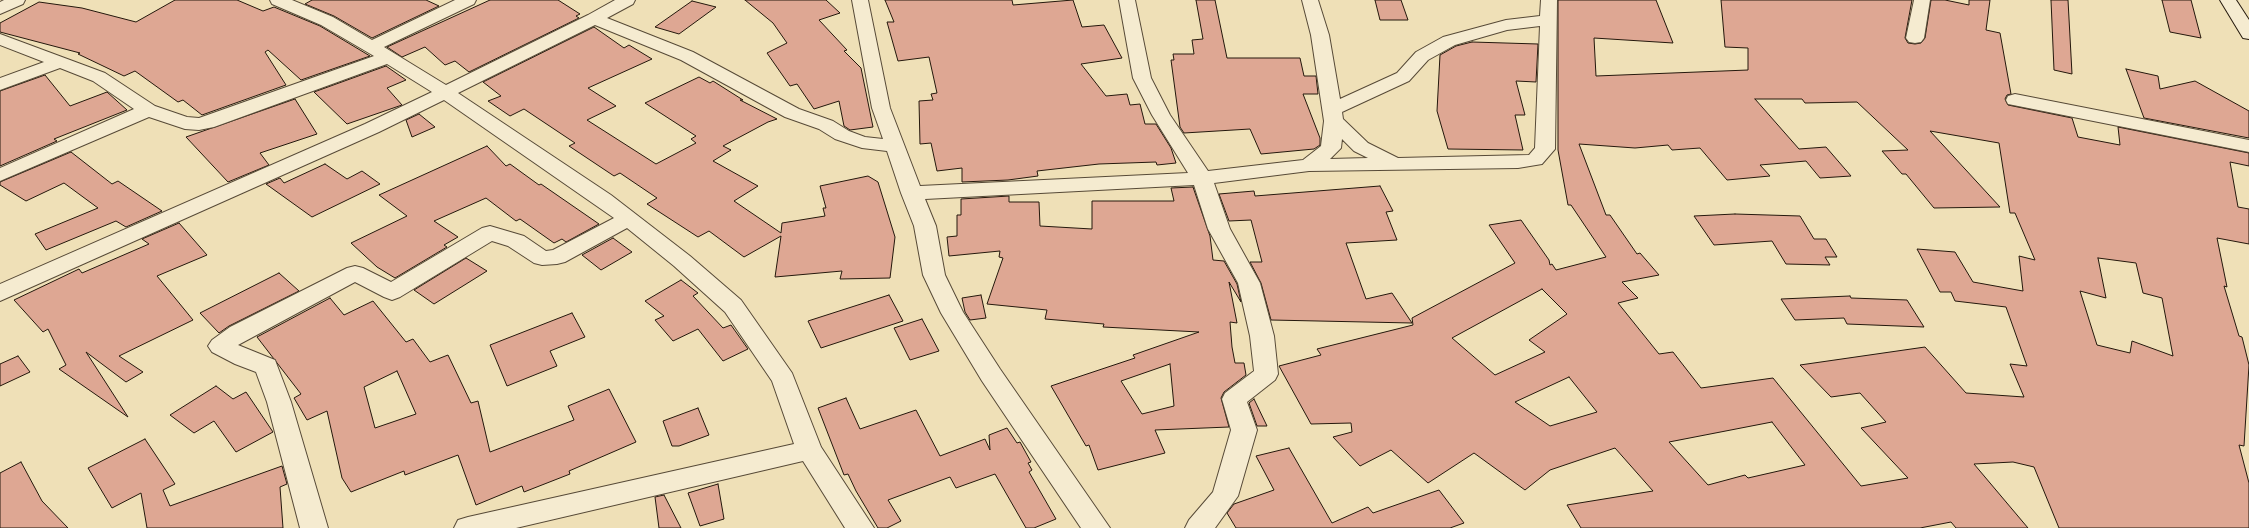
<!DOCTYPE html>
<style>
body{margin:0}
canvas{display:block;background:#efe0b7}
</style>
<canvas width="2249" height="528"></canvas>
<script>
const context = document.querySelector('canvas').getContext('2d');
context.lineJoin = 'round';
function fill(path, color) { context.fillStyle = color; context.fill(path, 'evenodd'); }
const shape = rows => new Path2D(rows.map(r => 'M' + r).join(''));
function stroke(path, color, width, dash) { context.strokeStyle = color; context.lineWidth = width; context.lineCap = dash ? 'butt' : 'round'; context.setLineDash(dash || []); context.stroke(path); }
const building = shape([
 [175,0,237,0,263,11,274,7,320,26,370,56,301,80,268,50,265,52,286,85,202,115,183,100,178,102,135,71,124,76,78,54,80,53,0,32,0,23,39,2,82,8,136,22,175,0],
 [312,0,426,0,439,6,372,38,334,16,305,4,312,0],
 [490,0,558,0,580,14,576,16,579,18,469,72,455,61,445,65,425,47,402,57,387,47,490,0],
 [745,0,826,0,840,13,819,20,847,50,844,51,861,68,873,127,850,130,844,126,839,101,814,109,797,84,790,86,767,53,787,43,773,23,745,0],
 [885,0,1012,0,1013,5,1073,0,1082,27,1104,25,1122,58,1081,64,1106,96,1127,94,1130,105,1140,104,1145,124,1156,124,1171,148,1176,163,1157,165,1156,162,1099,164,1037,171,1038,176,1008,180,962,182,962,168,937,171,931,143,920,144,919,101,933,100,931,94,937,93,929,57,898,61,887,22,894,22,885,0],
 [1196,0,1215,0,1227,58,1300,58,1304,76,1316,76,1318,94,1303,94,1320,138,1320,145,1314,149,1261,154,1250,129,1184,133,1180,127,1171,60,1174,60,1173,54,1194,54,1192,40,1203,39,1196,0],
 [1375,0,1401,0,1408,20,1380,20,1375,0],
 [1558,0,1656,0,1673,43,1594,38,1596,76,1748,70,1748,48,1725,47,1721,0,1912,0,1905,38,1908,43,1915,44,1921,43,1925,38,1931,0,1945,0,1969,5,1969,0,1990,0,1986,30,2000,33,2011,94,2007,95,2005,99,2008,105,2072,118,2078,137,2120,145,2118,127,2249,153,2249,166,2230,162,2238,207,2249,209,2249,244,2217,238,2227,287,2224,286,2239,336,2242,337,2249,365,2244,446,2239,445,2249,483,2249,528,2059,528,2034,467,2013,462,1974,464,2028,528,1956,528,1951,522,1920,528,1581,528,1567,505,1653,491,1615,448,1550,470,1525,490,1474,453,1428,483,1391,450,1360,466,1333,437,1352,432,1351,423,1311,424,1279,366,1321,355,1317,349,1413,325,1412,318,1515,263,1489,225,1521,220,1549,260,1550,265,1552,264,1556,270,1606,257,1571,205,1568,205,1558,150,1558,0],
 [1755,99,1802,99,1805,103,1857,102,1908,150,1882,151,1902,174,1906,174,1934,208,2000,207,1930,131,1999,143,2010,213,2015,213,2035,260,2019,256,2023,291,1973,282,1955,252,1917,249,1940,292,1951,292,1955,301,2006,307,2027,366,2010,364,2024,397,1966,393,1925,347,1800,365,1831,397,1860,393,1886,422,1861,428,1908,478,1861,486,1773,378,1701,388,1673,352,1659,354,1618,303,1638,298,1622,282,1659,275,1640,253,1637,254,1610,215,1606,215,1579,144,1635,148,1668,145,1672,150,1700,148,1727,180,1770,176,1760,165,1806,161,1820,178,1851,176,1826,147,1799,149,1755,99],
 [2098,258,2136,263,2143,293,2162,298,2173,356,2132,341,2130,353,2097,345,2080,291,2106,298,2098,258],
 [1542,289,1567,314,1529,340,1545,352,1495,375,1452,338,1542,289],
 [1569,377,1597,412,1550,426,1515,402,1569,377],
 [1772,422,1805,465,1748,478,1745,475,1708,485,1669,442,1772,422],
 [2051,0,2068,0,2072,74,2054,70,2051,0],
 [2162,0,2191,0,2201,38,2170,32,2162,0],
 [692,1,716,7,679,34,655,27,692,1],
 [594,27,624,48,629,45,652,59,588,88,616,106,587,120,656,164,696,143,691,139,696,136,645,103,699,77,710,83,713,81,743,100,740,100,777,119,768,122,723,146,731,150,713,161,758,186,734,201,781,233,782,223,825,216,823,208,826,208,820,186,868,176,878,182,895,237,890,278,840,279,842,271,775,277,781,236,744,257,709,231,698,237,647,204,657,198,620,173,614,176,569,146,575,143,524,109,510,116,488,101,501,96,483,82,594,27],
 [1472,42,1538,44,1536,82,1516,81,1525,115,1515,115,1523,150,1448,149,1437,111,1440,55,1456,46,1472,42],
 [386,66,406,80,387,88,402,105,347,124,314,92,386,66],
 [2126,69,2158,76,2160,89,2195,81,2249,111,2249,138,2144,118,2126,69],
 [45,75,70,106,107,92,127,110,54,139,57,141,0,166,0,91,45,75],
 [295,99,317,134,260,153,269,165,228,182,186,137,295,99],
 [419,114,435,127,412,137,406,120,419,114],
 [487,146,506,166,510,164,539,185,541,184,599,224,566,242,562,239,554,243,520,219,516,221,486,198,434,221,458,237,444,245,447,247,395,278,377,267,351,243,407,216,379,195,487,146],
 [71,152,112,184,118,181,162,211,126,227,116,221,46,250,35,234,98,208,64,183,26,201,0,185,0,182,71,152],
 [325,164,347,179,362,171,380,184,312,217,266,184,280,178,284,183,325,164],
 [1380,186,1393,211,1386,212,1397,240,1346,243,1366,299,1392,293,1412,323,1271,320,1261,283,1250,262,1262,262,1251,220,1229,221,1219,194,1254,191,1255,196,1380,186],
 [1193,187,1210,236,1213,260,1224,261,1237,284,1241,302,1229,282,1237,323,1230,322,1232,347,1235,363,1244,363,1246,375,1224,392,1221,398,1229,427,1155,430,1165,453,1098,470,1089,445,1086,446,1051,386,1135,358,1133,355,1199,332,1103,327,1104,324,1045,319,1047,310,987,304,1003,258,999,257,1000,251,949,256,947,237,957,236,957,215,961,215,961,199,1009,196,1009,202,1039,202,1040,226,1092,229,1092,201,1174,201,1171,188,1193,187],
 [1170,364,1174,406,1142,414,1121,381,1170,364],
 [1735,214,1800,216,1814,239,1826,239,1837,257,1825,257,1830,265,1786,264,1772,241,1714,245,1694,216,1735,214],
 [179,223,207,255,157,276,193,320,119,356,143,372,126,382,86,352,128,417,59,369,66,365,48,329,43,332,14,300,79,269,82,273,149,244,142,239,179,223],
 [613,238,632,252,601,270,582,255,613,238],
 [466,258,487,271,434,304,414,290,466,258],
 [279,273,299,291,229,326,219,333,200,313,279,273],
 [681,280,698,293,693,296,723,328,731,325,748,349,723,361,698,329,673,341,655,320,664,316,645,301,681,280],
 [889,295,903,321,821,348,808,321,889,295],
 [981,295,986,318,970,320,965,312,962,298,981,295],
 [1850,296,1851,298,1907,300,1924,327,1847,324,1844,318,1795,320,1781,299,1850,296],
 [330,298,344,315,373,301,406,342,413,339,430,362,448,355,471,403,478,401,490,452,574,420,568,406,609,389,636,442,569,471,570,474,524,492,522,486,476,505,458,455,405,475,404,471,351,492,342,478,327,411,307,420,294,398,301,394,257,337,330,298],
 [397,371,416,414,375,428,364,387,397,371],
 [572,313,585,337,550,351,557,366,507,386,490,345,572,313],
 [922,319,939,351,910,360,894,328,922,319],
 [18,356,30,372,0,386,0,364,18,356],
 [216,386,233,399,246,392,273,432,236,452,214,421,194,433,170,415,216,386],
 [846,398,860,429,916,410,940,456,985,439,990,450,989,435,1007,428,1017,443,1020,442,1031,462,1028,463,1032,470,1029,472,1056,519,1034,528,1026,528,995,474,956,488,950,477,888,500,901,521,887,528,878,528,856,491,848,474,844,475,818,408,846,398],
 [1254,399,1267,426,1257,426,1249,403,1254,399],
 [698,408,709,435,679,446,672,446,663,421,698,408],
 [145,439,175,484,163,490,170,506,282,466,287,484,280,487,283,528,147,528,141,493,112,508,88,468,145,439],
 [1289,448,1332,523,1368,507,1373,513,1439,490,1464,523,1450,528,1236,528,1227,513,1234,504,1274,490,1256,456,1289,448],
 [21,462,42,501,68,528,0,528,0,473,21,462],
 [718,484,724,519,700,526,688,493,718,484],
 [664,495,681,528,659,528,655,497,664,495]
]);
const street = shape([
 [4,0,25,0,23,4,0,14,0,2,4,0],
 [270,0,292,0,333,17,372,40,455,0,476,0,474,4,384,47,446,85,588,15,615,0,635,0,633,4,607,18,693,52,799,109,833,121,849,131,865,137,883,139,872,108,852,0,868,0,890,108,920,186,1188,173,1152,115,1133,78,1119,0,1135,0,1151,78,1170,115,1208,171,1303,160,1321,146,1324,121,1311,35,1302,0,1318,0,1329,35,1340,99,1397,73,1416,52,1443,37,1506,20,1540,16,1541,0,1557,0,1555,149,1542,164,1518,168,1309,171,1214,183,1230,229,1260,283,1274,336,1278,374,1275,380,1247,402,1257,430,1238,496,1215,528,1185,528,1189,520,1213,492,1231,430,1222,399,1225,393,1254,371,1250,336,1238,283,1208,229,1194,185,925,199,936,226,945,275,963,312,1000,369,1110,528,1081,528,982,381,941,313,923,275,914,226,901,193,887,151,862,148,835,139,819,129,785,117,681,60,595,25,458,93,611,195,690,256,741,300,792,373,821,447,874,528,845,528,803,461,516,528,454,528,458,520,468,517,794,444,772,381,725,312,674,266,627,228,565,262,557,264,542,265,534,263,508,246,492,241,400,297,392,300,384,297,355,282,238,345,275,360,291,402,328,528,300,528,267,402,256,372,235,364,212,352,208,346,212,340,230,327,347,268,355,266,363,268,391,282,482,228,490,226,524,236,546,251,553,250,614,218,444,100,379,132,0,301,0,284,365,124,432,92,387,64,214,127,199,130,185,129,149,117,0,181,0,168,134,109,93,81,60,68,0,90,0,78,44,62,0,45,0,34,105,73,155,106,187,117,199,118,374,56,321,25,272,4,270,0],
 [1540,26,1535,148,1529,155,1398,158,1368,143,1343,119,1342,112,1409,81,1428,60,1455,45,1507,30,1540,26],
 [1342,139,1354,151,1368,158,1330,159,1341,148,1342,139],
 [1914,0,1930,0,1924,38,1921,42,1915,43,1909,42,1906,38,1914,0],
 [2015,94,2249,140,2249,152,2008,104,2006,100,2008,96,2015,94]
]);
const secondary = shape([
 [2220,0,2236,0,2249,20,2249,39,2243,38,2220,0]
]);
fill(building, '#dea793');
stroke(building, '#24180c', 1);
stroke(street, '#574a37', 2);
stroke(secondary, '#24180c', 2);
fill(street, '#f5ebd0');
fill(secondary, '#f5ebd0');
</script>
